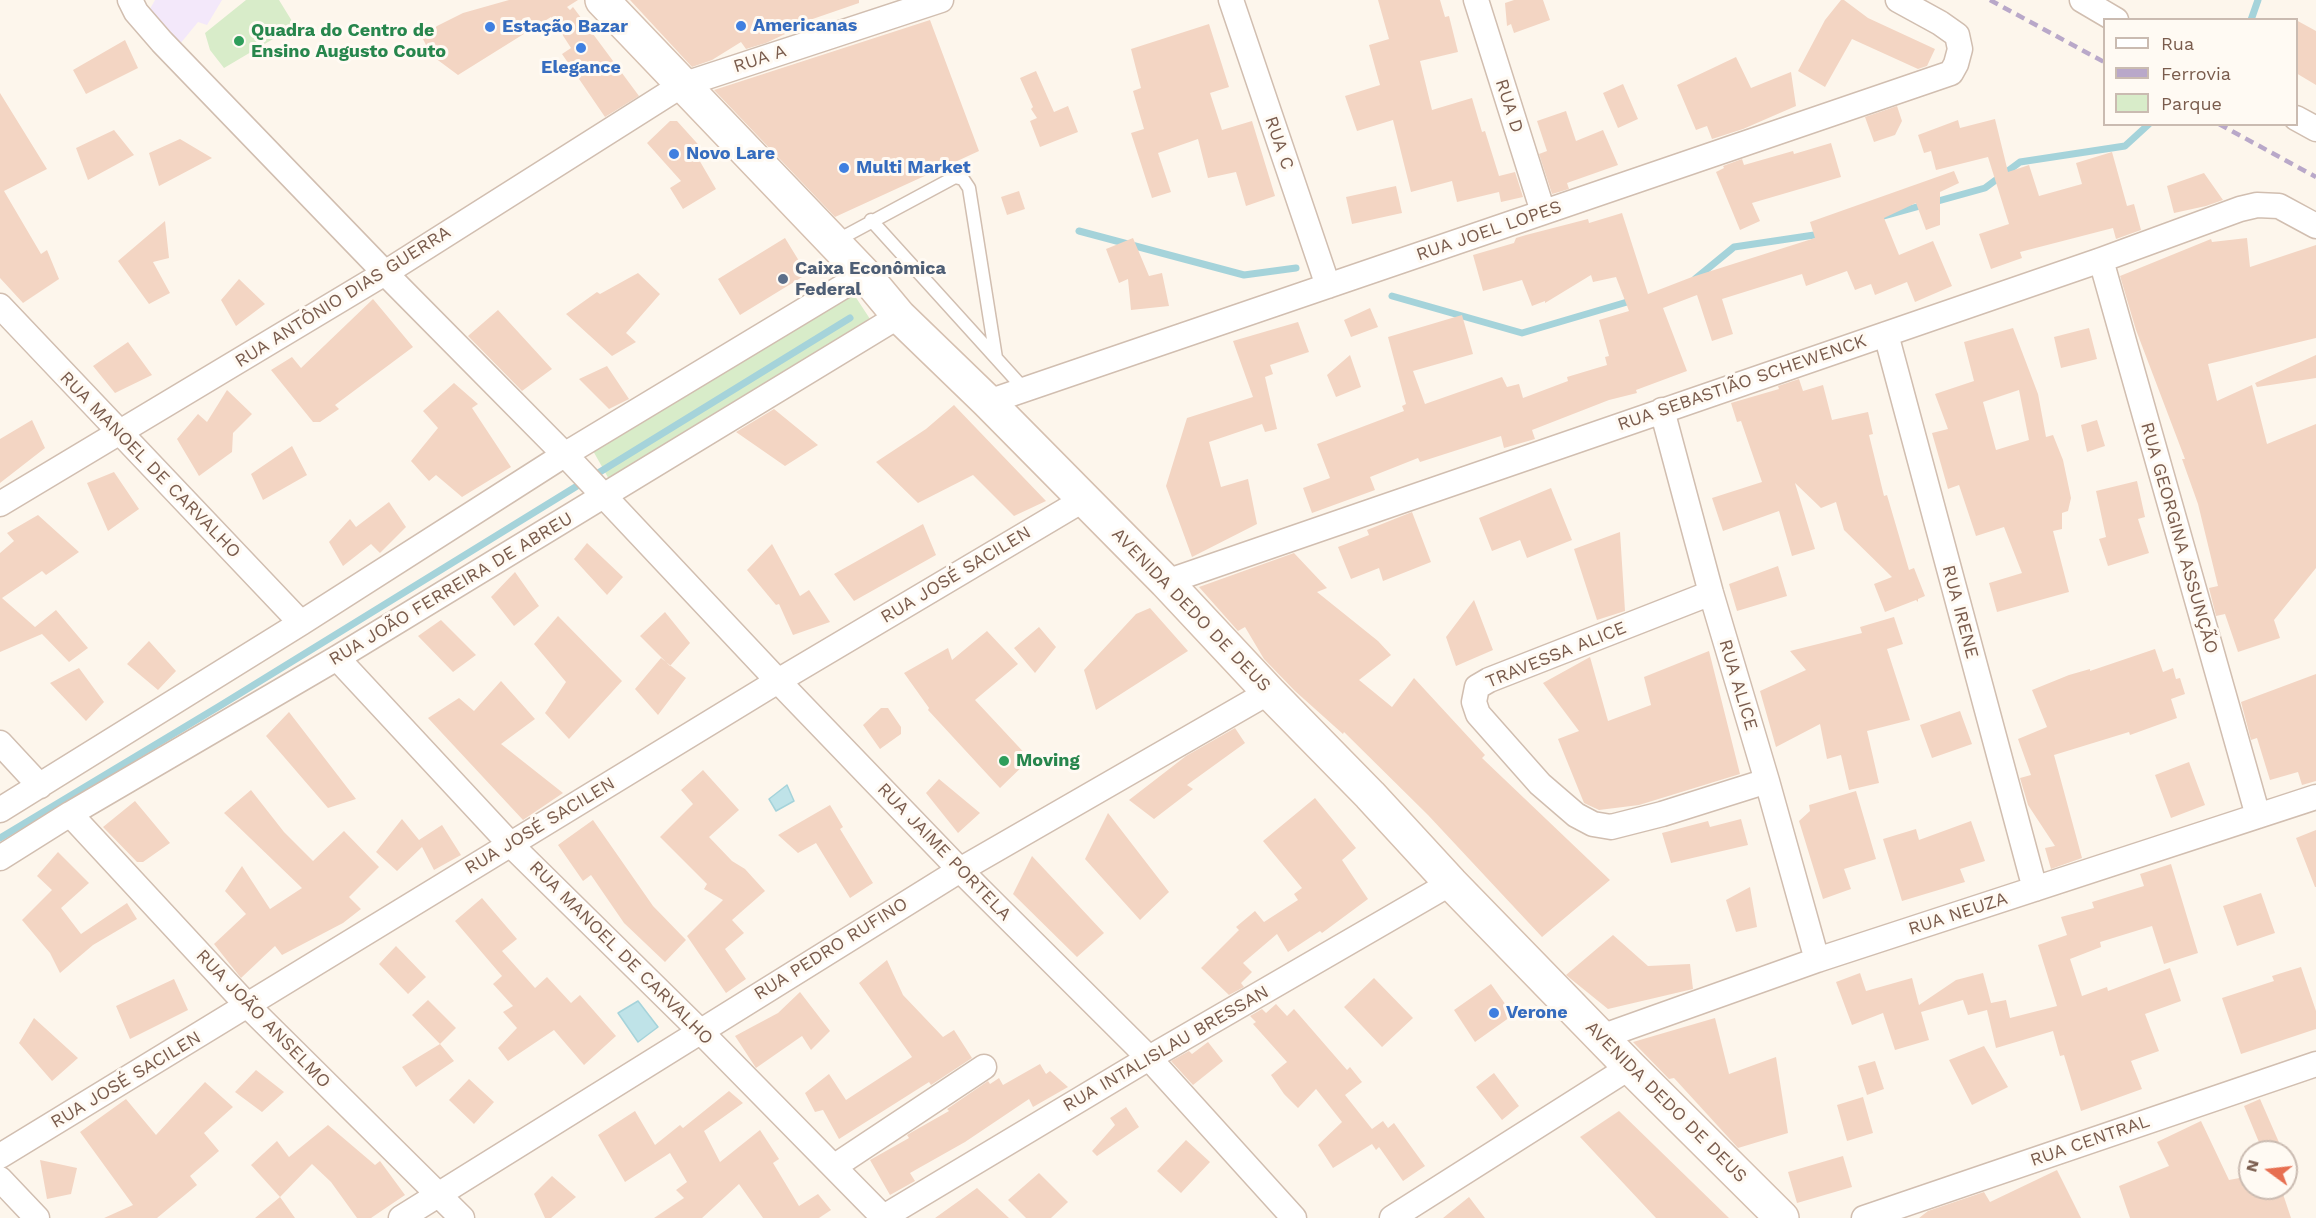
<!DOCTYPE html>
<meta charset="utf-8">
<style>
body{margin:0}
#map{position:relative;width:2316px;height:1218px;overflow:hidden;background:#fdf6ec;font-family:"Work Sans",sans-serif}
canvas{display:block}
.legend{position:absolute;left:2103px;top:18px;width:195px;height:108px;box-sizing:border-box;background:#fffaf3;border:2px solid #cabbb1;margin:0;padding:8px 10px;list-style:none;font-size:18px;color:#7a5c4d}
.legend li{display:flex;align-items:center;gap:12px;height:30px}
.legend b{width:30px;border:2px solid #cabbb1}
.north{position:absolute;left:2238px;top:1140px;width:60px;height:60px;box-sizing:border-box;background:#fffaf3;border:2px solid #cabbb1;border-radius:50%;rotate:285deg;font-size:16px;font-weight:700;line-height:24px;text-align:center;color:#7a5c4d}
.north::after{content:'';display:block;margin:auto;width:21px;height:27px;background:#e76f51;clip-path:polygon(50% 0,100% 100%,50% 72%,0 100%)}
</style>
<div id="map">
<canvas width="2316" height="1218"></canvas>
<ul class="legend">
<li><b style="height:8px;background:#fff"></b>Rua</li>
<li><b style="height:8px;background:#b9a8c9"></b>Ferrovia</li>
<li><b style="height:16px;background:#d8ecc9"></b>Parque</li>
</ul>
<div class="north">N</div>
</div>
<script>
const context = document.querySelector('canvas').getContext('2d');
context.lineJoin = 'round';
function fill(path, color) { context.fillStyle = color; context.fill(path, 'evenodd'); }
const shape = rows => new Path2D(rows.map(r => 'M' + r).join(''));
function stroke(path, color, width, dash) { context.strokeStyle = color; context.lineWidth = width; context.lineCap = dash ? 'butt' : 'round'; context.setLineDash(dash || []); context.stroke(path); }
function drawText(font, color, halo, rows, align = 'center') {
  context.font = font + ' "Work Sans",sans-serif'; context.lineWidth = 6; context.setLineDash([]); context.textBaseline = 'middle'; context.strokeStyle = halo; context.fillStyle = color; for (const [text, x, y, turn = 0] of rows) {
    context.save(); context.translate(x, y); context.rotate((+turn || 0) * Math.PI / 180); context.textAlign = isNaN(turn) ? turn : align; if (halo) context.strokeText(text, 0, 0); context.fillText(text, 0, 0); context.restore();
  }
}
const education = shape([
 [155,0,222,0,207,25,198,22,180,44,150,9]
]);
const green = shape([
 [246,0,279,0,295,26,224,68,210,50,205,33],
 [853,293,870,319,610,481,592,449]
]);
const water = shape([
 [787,785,794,801,776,811,769,799,787,785],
 [638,1001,658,1027,638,1042,618,1013,638,1001]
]);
const stream = shape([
 [2251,20,2258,0],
 [1884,216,1985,188,2020,162,2125,146,2149,124],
 [1079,231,1244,275,1296,268],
 [1695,279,1734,247,1821,234],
 [1392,296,1522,333,1634,300],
 [0,838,218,707,850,318]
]);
const building = shape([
 [509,0,578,0,567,7,570,10,573,7,639,96,605,117,562,54,571,48,551,17,458,75,431,55,423,39,437,26,463,13],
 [630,0,859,0,859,3,801,23,802,26,766,43,746,49,741,42,712,60,692,67],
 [1378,0,1440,0,1445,17,1449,16,1458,52,1420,61,1432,110,1472,98,1482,132,1485,131,1499,176,1515,172,1523,197,1501,202,1499,192,1457,202,1452,181,1411,192,1393,120,1357,131,1345,96,1380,85,1369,45,1389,39],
 [1514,0,1543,0,1550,20,1514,33,1511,24,1507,26,1505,3],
 [1841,0,1844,0,1868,18,1935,49,1927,66,1918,69,1852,39,1825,87,1798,71,1825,20],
 [930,20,979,151,835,217,714,90],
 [2296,20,2316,31,2316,85,2296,73],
 [1209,24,1229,87,1210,93,1222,130,1252,121,1275,196,1246,206,1236,172,1208,178,1198,139,1158,153,1171,192,1152,198,1131,133,1144,129,1133,91,1141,88,1131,49],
 [125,40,138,68,86,94,73,70],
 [1736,57,1751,88,1791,72,1796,106,1743,129,1712,139,1707,126,1696,130,1677,85],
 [1036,71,1054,112,1068,106,1078,132,1040,147,1030,121,1037,118,1031,109,1033,107,1020,78],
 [1623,84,1638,119,1618,128,1603,93],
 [0,93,47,169,4,191,41,254,47,250,59,279,23,303,0,278],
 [1897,106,1902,121,1895,135,1874,142,1865,117],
 [1566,111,1576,141,1603,130,1618,165,1567,183,1569,189,1552,194,1539,154,1547,151,1537,121],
 [1995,119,2008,172,2029,165,2039,196,2082,184,2076,163,2112,152,2127,206,2134,204,2141,230,2116,239,2113,228,2020,252,2022,258,1991,269,1979,234,2009,224,1988,157,1936,170,1931,151,1924,153,1918,135,1958,120,1960,128],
 [670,121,677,121,705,152,698,158,716,189,683,209,670,188,681,181,647,143],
 [114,130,134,155,88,180,76,148],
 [180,139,212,158,159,186,149,153],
 [1831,143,1841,177,1752,203,1760,221,1740,230,1716,172,1724,168,1723,166,1742,159,1744,165,1793,151,1794,154],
 [1954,171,1959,183,1940,192,1940,225,1926,230,1916,203,1884,218,1899,255,1933,241,1952,286,1915,302,1907,282,1875,295,1871,284,1855,290,1847,271,1806,286,1802,274,1722,299,1733,334,1712,341,1697,295,1663,308,1687,371,1636,390,1637,393,1609,400,1532,430,1535,439,1504,448,1501,436,1420,462,1418,458,1370,477,1375,490,1312,513,1303,488,1330,478,1317,444,1404,411,1402,406,1406,404,1388,337,1462,315,1473,354,1413,371,1425,404,1502,377,1507,387,1519,384,1523,398,1568,381,1567,377,1607,365,1605,357,1609,356,1599,320,1629,311,1616,277,1593,282,1591,275,1545,303,1545,301,1532,306,1522,280,1483,291,1473,255,1514,243,1516,238,1526,235,1588,219,1589,223,1622,213,1648,294,1692,277,1815,238,1810,222],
 [2204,173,2223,200,2206,206,2174,213,2167,186],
 [1396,186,1402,213,1352,224,1346,197],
 [1019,191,1025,209,1007,215,1001,197],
 [165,221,169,258,153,262,170,293,149,304,118,261],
 [785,238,807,274,740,315,718,279],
 [1133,238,1149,276,1162,273,1169,306,1131,310,1128,279,1119,283,1106,249],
 [2247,238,2250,267,2316,245,2316,338,2208,364,2217,401,2252,385,2267,444,2316,424,2316,568,2274,620,2280,638,2238,652,2225,614,2216,616,2209,588,2218,586,2198,504,2182,459,2185,459,2136,330,2120,276,2211,239,2212,242],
 [638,273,660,294,626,333,636,342,612,356,566,314,597,292,600,294],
 [239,279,265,304,236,326,221,300],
 [373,299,413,347,335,405,339,409,320,422,313,422,271,370,292,357,301,368],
 [1370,308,1378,327,1351,337,1344,320],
 [498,310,552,369,522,391,468,336],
 [1298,322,1309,352,1270,365,1273,374,1265,377,1277,429,1265,432,1262,424,1209,442,1221,487,1248,479,1257,524,1192,557,1166,486,1187,418,1253,397,1233,341],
 [2013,328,2038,394,2046,437,2053,435,2063,460,2071,498,2068,511,2062,513,2062,529,2053,531,2069,592,1997,612,1989,583,2022,573,2004,527,1976,536,1959,485,1948,489,1932,433,1948,429,1935,394,1974,381,1964,342],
 [2019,390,2029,440,1996,450,1983,402],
 [2089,328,2097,359,2061,368,2054,337],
 [128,342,152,375,115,393,93,366],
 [1350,355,1361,387,1336,397,1327,375],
 [2316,355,2316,378,2257,387,2255,383],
 [607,366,629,399,609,409,579,379],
 [1799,379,1803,391,1823,385,1832,420,1868,412,1873,434,1869,435,1884,496,1887,495,1909,570,1914,568,1925,596,1918,599,1918,602,1916,600,1885,612,1874,584,1892,577,1844,530,1836,502,1821,508,1795,483,1815,549,1792,556,1779,511,1723,531,1712,498,1762,482,1741,421,1737,422,1731,403,1779,389,1778,386],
 [454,383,478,404,472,408,511,467,462,497,436,475,429,481,411,461,438,428,423,411],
 [227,390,252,414,233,433,232,452,199,476,177,439,198,414,207,422],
 [954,405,1046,501,1014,516,973,475,918,503,876,462,926,429],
 [774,409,818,445,785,466,736,432],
 [32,420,45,448,0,483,0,439],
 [2097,420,2105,446,2087,452,2081,425],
 [292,446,307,475,263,500,251,474],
 [114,472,139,509,108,531,87,483],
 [2137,481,2145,517,2138,519,2149,553,2108,566,2099,539,2106,537,2096,491],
 [1551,488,1572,540,1527,558,1520,540,1492,551,1479,518],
 [389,502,406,527,380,553,371,544,343,566,329,542,350,519,356,527],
 [1412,512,1431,562,1383,581,1379,568,1351,579,1338,547,1369,535,1367,530],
 [38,515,79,552,46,575,42,571,2,598,35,627,56,610,88,648,69,662,42,634,0,652,0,553,14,541,7,533],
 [923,524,936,555,854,601,834,574],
 [1620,532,1625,611,1597,620,1574,549],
 [587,543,623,577,607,595,574,559],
 [772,544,800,596,809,590,830,622,793,635,779,604,776,605,747,570],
 [1294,553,1327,588,1317,592,1378,641,1391,655,1359,680,1392,707,1414,678,1485,755,1482,758,1610,880,1542,937,1428,815,1344,732,1343,734,1295,691,1264,659,1245,627,1238,631,1199,587],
 [1778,566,1787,596,1737,611,1729,584],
 [515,572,539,606,514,626,491,597],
 [1474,600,1493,650,1456,666,1446,637],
 [1150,608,1188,651,1096,710,1084,670,1136,614],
 [665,612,690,643,670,666,640,636],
 [558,616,622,681,569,739,545,713,566,682,534,644],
 [1894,617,1903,644,1887,649,1910,720,1867,731,1879,783,1849,790,1841,755,1827,759,1820,724,1776,747,1760,691,1806,670,1790,651,1862,633,1860,627],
 [441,620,476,655,453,672,418,636],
 [1039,627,1056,647,1035,673,1014,648],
 [987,631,1018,664,975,700,1030,759,1000,788,928,710,929,708,904,673,948,648,952,660],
 [149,641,176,671,158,690,127,664],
 [2155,649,2163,672,2173,668,2176,679,2180,678,2185,694,2171,699,2177,718,2130,735,2129,732,2054,755,2082,858,2051,869,2045,848,2055,846,2028,805,2020,778,2031,775,2018,739,2047,727,2032,690,2069,675,2090,669,2090,671],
 [1709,651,1740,774,1639,805,1599,810,1584,803,1558,739,1579,731,1543,683,1590,657,1608,721,1651,705,1644,677],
 [661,658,686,678,658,715,635,689],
 [79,668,104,702,86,721,50,683],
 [2316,674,2316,781,2302,785,2298,772,2270,780,2257,738,2251,740,2241,702],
 [501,681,535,719,501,744,563,793,523,820,428,718,459,698,474,711],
 [881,708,888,708,901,727,901,734,880,749,863,725],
 [1960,711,1972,744,1932,758,1920,725],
 [289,712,356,799,328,808,266,736],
 [1235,728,1245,743,1187,785,1193,789,1154,819,1129,800,1186,756],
 [2189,762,2205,805,2171,818,2155,775],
 [703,770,739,810,709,837,732,861,745,869,765,891,732,920,744,933,725,949,746,979,726,993,687,936,723,900,704,889,707,884,660,837,693,804,681,790],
 [939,779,980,813,958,833,926,793],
 [251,790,284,832,313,861,344,831,379,867,349,897,361,909,343,923,282,955,275,946,241,978,214,944,246,914,225,891,242,866,270,909,302,888,224,813],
 [1856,791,1876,859,1844,869,1851,889,1823,899,1799,821,1810,811,1809,805],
 [1315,798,1356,848,1342,860,1368,899,1322,933,1320,931,1288,952,1277,934,1243,963,1252,972,1241,983,1244,987,1229,995,1201,968,1239,930,1236,927,1255,911,1264,922,1298,900,1294,894,1302,888,1263,841],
 [135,801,170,843,143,862,137,862,103,827],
 [830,805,843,827,840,829,873,883,850,898,816,843,798,853,778,835],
 [1108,813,1169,892,1140,920,1085,859],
 [402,819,419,840,442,825,461,855,434,870,422,847,397,871,376,852],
 [1741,819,1748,845,1671,863,1662,833,1708,821,1710,827],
 [593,820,653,906,686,940,665,962,624,923,591,875,583,881,558,845],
 [1971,821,1985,861,1960,869,1965,882,1902,901,1883,839,1916,829,1919,840],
 [2316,830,2316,887,2315,887,2296,838],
 [58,852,89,883,61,908,81,934,127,903,137,919,93,945,60,973,50,953,22,920,52,890,37,876],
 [1032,856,1104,933,1077,957,1013,894],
 [2171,864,2198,953,2164,964,2152,926,2100,942,2101,947,2070,959,2082,996,2107,987,2108,991,2170,968,2181,1001,2145,1014,2159,1051,2131,1061,2142,1089,2081,1111,2064,1055,2060,1056,2053,1031,1996,1048,1987,1010,1968,1015,1963,1000,1921,1012,1929,1040,1895,1050,1883,1013,1852,1025,1836,982,1860,973,1866,991,1912,978,1919,1005,1956,980,1983,973,1991,1003,2006,1000,2010,1018,2057,1006,2038,945,2067,935,2061,917,2094,908,2092,902,2144,886,2140,874],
 [1750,887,1757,927,1736,932,1726,900],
 [2261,893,2275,933,2237,946,2223,906],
 [482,898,517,939,502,951,535,988,547,977,571,1003,580,995,616,1036,584,1065,554,1030,508,1061,498,1048,517,1028,503,1012,513,1006,493,984,502,976,455,921],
 [1613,935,1648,966,1690,964,1693,989,1608,1009,1566,975],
 [396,946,426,977,408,994,379,964],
 [887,960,903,995,943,1037,954,1030,972,1058,931,1085,929,1082,839,1139,823,1110,815,1112,805,1093,829,1074,846,1100,912,1057,859,983],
 [2301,967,2316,1011,2316,1029,2241,1054,2222,998,2274,981,2272,976],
 [1374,978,1413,1018,1382,1047,1344,1007],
 [174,979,188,1010,130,1039,116,1006],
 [1491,984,1513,1015,1475,1042,1454,1010],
 [800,992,830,1031,811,1050,802,1036,756,1068,735,1036,778,1013],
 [428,1000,456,1028,440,1044,412,1015],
 [1276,1004,1287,1016,1294,1009,1347,1070,1350,1067,1362,1082,1345,1095,1372,1129,1383,1121,1388,1128,1394,1123,1425,1166,1403,1181,1379,1147,1376,1150,1372,1144,1333,1168,1318,1145,1342,1122,1316,1089,1298,1108,1284,1094,1271,1075,1287,1062,1253,1024,1256,1022,1250,1016,1262,1009,1266,1013],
 [34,1018,78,1058,52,1081,19,1043],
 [1715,1018,1729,1074,1776,1057,1788,1133,1738,1148,1674,1078,1669,1079,1633,1042],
 [1208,1042,1223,1061,1193,1085,1171,1061,1189,1051,1192,1054],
 [440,1044,454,1061,416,1087,402,1067],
 [1984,1046,2008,1087,1972,1105,1949,1060],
 [1875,1061,1884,1089,1867,1095,1858,1066],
 [1040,1064,1046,1074,1050,1071,1068,1087,1033,1107,1029,1099,965,1142,910,1173,915,1181,890,1195,870,1160,909,1138,907,1135,912,1132,949,1111,947,1109,988,1081,990,1084,999,1078,1003,1085],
 [256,1070,284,1092,262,1112,235,1092],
 [1494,1073,1519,1106,1502,1120,1476,1087],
 [469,1079,494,1102,474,1124,449,1100],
 [205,1082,233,1107,204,1133,219,1151,190,1176,197,1185,157,1218,104,1218,133,1205,80,1132,126,1099,156,1135],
 [729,1091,743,1103,704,1131,720,1162,760,1130,779,1159,773,1163,799,1206,818,1194,831,1210,819,1218,763,1218,739,1184,702,1218,654,1218,684,1198,676,1190,687,1182,670,1153,625,1182,598,1135,635,1111,655,1145,680,1125,683,1128],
 [1863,1097,1873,1133,1847,1141,1837,1105],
 [2260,1099,2281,1147,2269,1152,2263,1152,2244,1106],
 [1126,1107,1139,1127,1097,1156,1092,1151,1115,1125,1110,1118],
 [1619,1111,1729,1218,1656,1218,1580,1137],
 [2201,1121,2229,1180,2250,1176,2250,1188,2261,1188,2265,1196,2283,1194,2291,1218,2130,1218,2119,1186,2169,1166,2157,1142],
 [328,1125,375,1165,380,1161,405,1195,371,1218,357,1218,331,1182,312,1164,280,1197,251,1165,277,1141,289,1157],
 [1186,1140,1210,1162,1181,1193,1157,1171],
 [1843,1156,1852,1187,1797,1203,1788,1172],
 [40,1160,77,1168,71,1194,47,1199],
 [2057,1170,2081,1218,1919,1218,1928,1211,1984,1192,1990,1202],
 [1039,1173,1068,1202,1051,1218,1026,1218,1008,1200],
 [552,1176,576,1197,551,1218,545,1218,534,1194],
 [977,1188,1009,1218,935,1218],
 [280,1197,295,1218,255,1218],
 [1469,1197,1485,1218,1443,1218]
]);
const service = shape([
 [871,220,1025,390],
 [834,242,955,177,963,179,969,188,996,358]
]);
const minor = shape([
 [130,0,136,12,162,42,385,273,572,462,778,681,960,870,1149,1058,1294,1218],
 [1231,0,1328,286],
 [1476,0,1543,212],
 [2082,0,2116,20],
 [2296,118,2316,129],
 [2101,260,2258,816],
 [0,306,301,623],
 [1886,334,2035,889],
 [988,402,1951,73,1956,64,1960,49,1957,35,1940,23,1898,0],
 [1662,410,1711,593,1767,781,1817,960],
 [0,504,385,273,682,85,941,0],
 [1166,582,2101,260,2240,209,2257,205,2279,206,2316,226],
 [1711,593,1489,680,1477,687,1474,702,1478,714,1540,784,1576,815,1593,824,1611,827,1662,814,1767,781],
 [337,658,511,845,700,1031,884,1218],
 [0,743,40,786],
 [0,810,301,623,564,455,864,274],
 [70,814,247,1005,462,1218],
 [0,858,70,814,337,658,899,316],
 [1601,1037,1817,960,2316,797],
 [0,1156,778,681,1083,500],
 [835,1166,984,1067],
 [0,1179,37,1218],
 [401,1218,960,870,1269,692],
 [882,1218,1149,1058,1451,883],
 [1392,1218,1630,1067],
 [1864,1218,2316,1064]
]);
const secondary = shape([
 [602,0,864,274,899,316,988,402,1166,582,1269,692,1370,795,1451,883,1630,1067,1782,1218]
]);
const rail = shape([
 [1990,0,2104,62],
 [2219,124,2316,177]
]);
const markers = [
 [741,26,6,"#3f7fe0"],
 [490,27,6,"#3f7fe0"],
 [239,41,6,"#2e9e5b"],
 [581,48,6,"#3f7fe0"],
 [674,154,6,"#3f7fe0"],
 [844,168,6,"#3f7fe0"],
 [783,279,6,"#5c6f8a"],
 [1004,761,6,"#2e9e5b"],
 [1494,1013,6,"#3f7fe0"]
];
const shopNames = [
 ["Americanas",753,26],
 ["Estação Bazar",502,27],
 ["Elegance",581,68,"center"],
 ["Novo Lare",686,154],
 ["Multi Market",856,168],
 ["Verone",1506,1013]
];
const leisureNames = [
 ["Quadra do Centro de",251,31],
 ["Ensino Augusto Couto",251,52],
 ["Moving",1016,761]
];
const streetNames = [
 ["RUA A",760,59,-18],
 ["RUA D",1509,106,72],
 ["RUA C",1279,143,71],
 ["RUA JOEL LOPES",1489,231,-19],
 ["RUA ANTÔNIO DIAS GUERRA",343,297,-32],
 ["RUA SEBASTIÃO SCHEWENCK",1742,383,-19],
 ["RUA MANOEL DE CARVALHO",150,465,46],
 ["RUA GEORGINA ASSUNÇÃO",2179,538,74],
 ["RUA JOSÉ SACILEN",956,575,-31],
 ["RUA JOÃO FERREIRA DE ABREU",451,589,-31],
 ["AVENIDA DEDO DE DEUS",1191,610,46],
 ["RUA IRENE",1960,612,75],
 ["TRAVESSA ALICE",1556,655,-22],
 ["RUA ALICE",1738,685,73],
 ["RUA JOSÉ SACILEN",540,826,-31],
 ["RUA JAIME PORTELA",944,852,46],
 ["RUA NEUZA",1958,914,-18],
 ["RUA PEDRO RUFINO",831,949,-32],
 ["RUA MANOEL DE CARVALHO",621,953,45],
 ["RUA JOÃO ANSELMO",263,1019,46],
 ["RUA INTALISLAU BRESSAN",1166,1049,-30],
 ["RUA JOSÉ SACILEN",126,1080,-31],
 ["AVENIDA DEDO DE DEUS",1666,1102,45],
 ["RUA CENTRAL",2090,1141,-19]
];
const serviceNames = [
 ["Caixa Econômica",795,269],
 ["Federal",795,290]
];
fill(education, '#f3e8fa');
fill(green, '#d8ecc9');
fill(water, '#bfe3e8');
stroke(water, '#a5d3da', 1.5);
stroke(stream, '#a5d3da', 7);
fill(building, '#f3d5c3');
stroke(service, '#d1beb0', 15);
stroke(minor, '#d1beb0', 27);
stroke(secondary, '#d6c0b0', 36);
stroke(service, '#fff', 12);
stroke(minor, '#fff', 24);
stroke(secondary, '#fff', 33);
stroke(rail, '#b9a8c9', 4.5, [9, 6]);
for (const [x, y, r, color] of markers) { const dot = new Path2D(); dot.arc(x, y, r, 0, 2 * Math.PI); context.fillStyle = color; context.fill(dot); stroke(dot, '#fffaf3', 2); }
drawText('bold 18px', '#366cbe', '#fffaf3', shopNames, 'left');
drawText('bold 18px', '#27864d', '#fffaf3', leisureNames, 'left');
drawText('18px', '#7a5c4d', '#fffaf3', streetNames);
drawText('bold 18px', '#4e5e75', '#fffaf3', serviceNames, 'left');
</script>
